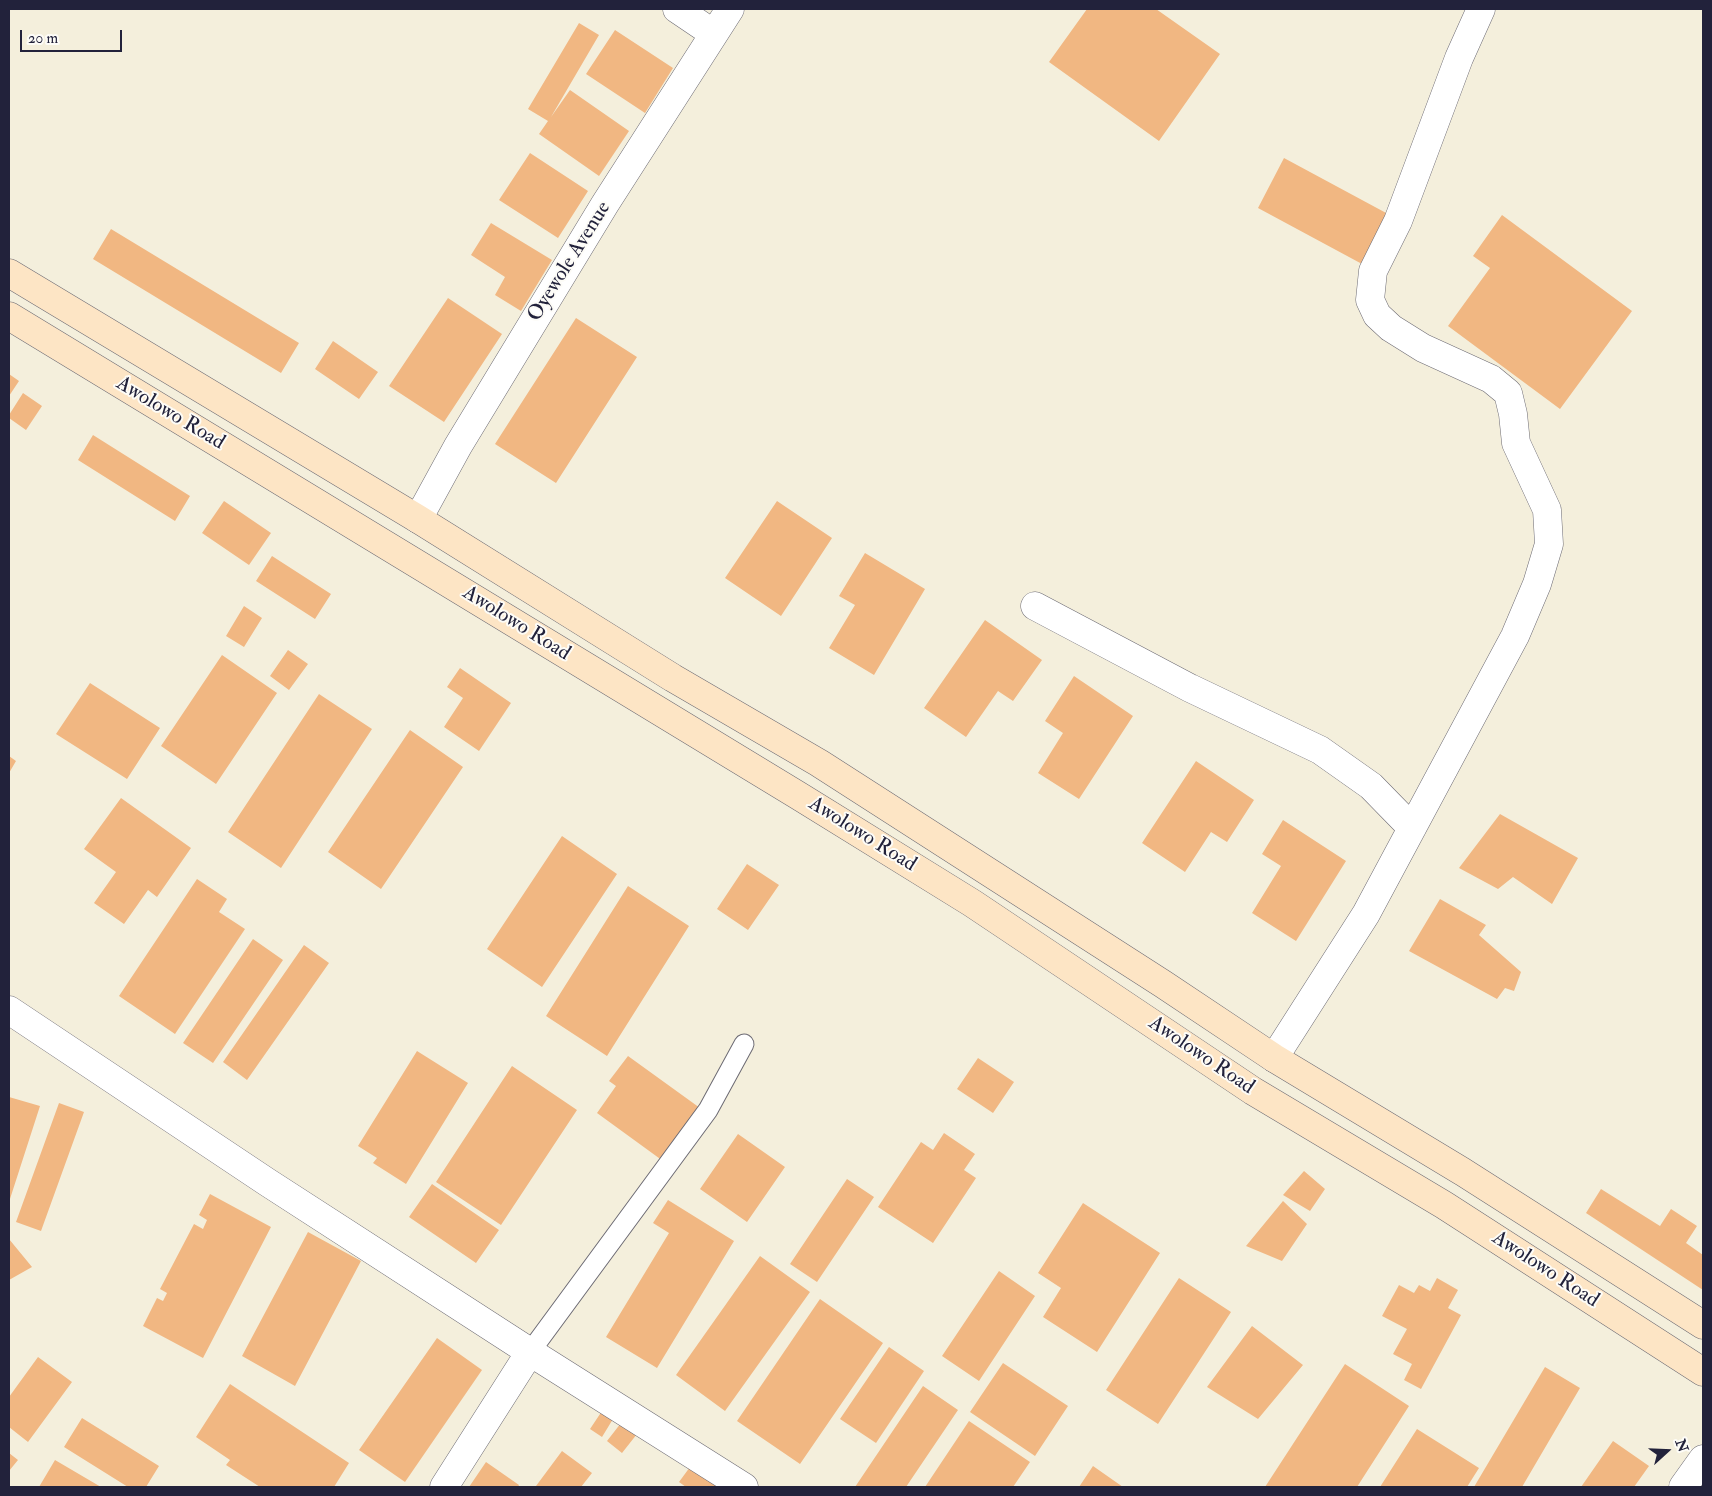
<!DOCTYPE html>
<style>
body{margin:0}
#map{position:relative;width:1712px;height:1496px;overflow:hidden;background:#f4efdc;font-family:"IM FELL Double Pica",serif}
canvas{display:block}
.frame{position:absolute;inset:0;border:10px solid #22223b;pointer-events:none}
.north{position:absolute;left:1642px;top:1426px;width:50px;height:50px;-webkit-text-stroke:4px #fdfcf7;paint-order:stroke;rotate:70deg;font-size:14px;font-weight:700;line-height:20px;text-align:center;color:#22223b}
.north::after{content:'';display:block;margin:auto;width:18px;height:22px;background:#22223b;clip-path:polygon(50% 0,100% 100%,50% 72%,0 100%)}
.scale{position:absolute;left:20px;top:30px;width:102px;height:22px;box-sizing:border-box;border:2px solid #22223b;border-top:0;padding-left:6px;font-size:15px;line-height:18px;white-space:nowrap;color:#22223b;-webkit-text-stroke:4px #fdfcf7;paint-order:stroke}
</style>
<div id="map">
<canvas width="1712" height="1496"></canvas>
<div class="frame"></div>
<div class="north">N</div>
<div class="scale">20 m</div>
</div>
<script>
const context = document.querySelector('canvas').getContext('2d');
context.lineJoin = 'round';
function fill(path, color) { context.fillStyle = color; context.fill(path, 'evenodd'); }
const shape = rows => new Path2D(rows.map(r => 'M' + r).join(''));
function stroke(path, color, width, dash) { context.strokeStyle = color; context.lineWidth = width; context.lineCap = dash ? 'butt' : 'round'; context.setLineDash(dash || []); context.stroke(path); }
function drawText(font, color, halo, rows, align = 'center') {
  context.font = font + ' "IM FELL Double Pica",serif'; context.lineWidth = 4; context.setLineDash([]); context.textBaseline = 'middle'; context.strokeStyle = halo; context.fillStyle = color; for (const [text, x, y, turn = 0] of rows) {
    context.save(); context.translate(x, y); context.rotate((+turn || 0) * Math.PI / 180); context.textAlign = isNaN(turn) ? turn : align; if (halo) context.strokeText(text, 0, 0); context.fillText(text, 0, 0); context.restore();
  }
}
const building = shape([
 [1087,9,1156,9,1220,54,1159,141,1049,62],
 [579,23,599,35,551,117,570,90,629,131,599,176,539,134,548,121,528,109],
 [615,30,673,68,645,113,586,74],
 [530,153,588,191,558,238,499,200],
 [1284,158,1388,214,1362,264,1258,208],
 [1502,215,1632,311,1560,409,1448,326,1490,268,1473,256],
 [491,223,552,260,521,311,495,295,505,277,471,255],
 [111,229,299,343,281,373,93,259],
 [448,298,502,334,444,422,389,386],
 [576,318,637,357,556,483,495,444],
 [333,341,378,372,359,399,315,369],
 [9,374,19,381,9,396],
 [23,393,42,406,26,430,9,418,9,415],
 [93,435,190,496,175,521,78,460],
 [224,501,271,533,249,565,202,533],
 [777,501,832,538,781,616,725,578],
 [865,553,925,589,874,675,829,648,855,605,839,596],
 [272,556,331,594,315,619,256,581],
 [244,606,262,618,244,647,226,636],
 [985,620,1042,660,1013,701,998,691,966,737,924,708],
 [288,650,308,664,289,690,270,676],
 [222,655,277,693,216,784,161,746],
 [460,668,511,703,479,751,444,727,463,698,447,687],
 [1074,676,1133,716,1079,799,1038,773,1063,733,1045,721],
 [90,683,160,728,127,779,56,734],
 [319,694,372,729,281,868,228,832],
 [410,730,463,767,381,889,328,852],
 [9,756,16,761,9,773],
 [1196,761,1254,800,1227,842,1211,832,1185,872,1142,843],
 [121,798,191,848,157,897,148,890,124,924,94,903,116,872,84,849],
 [1500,814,1578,858,1552,904,1513,877,1498,889,1459,868],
 [1283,820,1346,861,1296,941,1252,913,1281,866,1262,854],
 [562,836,617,874,542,987,487,949],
 [747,864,779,885,748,930,717,909],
 [197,879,227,899,219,912,245,929,175,1034,119,996],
 [628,886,689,926,607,1056,546,1016],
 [1440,899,1486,925,1479,935,1521,972,1514,991,1505,988,1497,999,1409,951],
 [253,939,283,960,213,1063,183,1043],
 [304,945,329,963,247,1080,223,1062],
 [417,1051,468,1083,406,1184,373,1163,377,1158,358,1146],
 [628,1056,700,1108,663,1161,597,1113,616,1086,609,1081],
 [978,1058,1014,1082,993,1113,957,1089],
 [512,1066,577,1110,501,1225,436,1182],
 [9,1097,40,1106,9,1202],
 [59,1103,84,1112,41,1231,16,1222],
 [944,1133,975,1154,964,1170,976,1178,933,1243,878,1207,921,1142,933,1150],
 [738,1134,785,1167,747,1222,700,1189],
 [1304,1171,1325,1189,1310,1211,1283,1195],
 [847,1179,874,1197,817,1282,790,1264],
 [432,1184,499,1230,476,1263,409,1217],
 [1601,1189,1660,1226,1671,1209,1697,1226,1686,1243,1703,1255,1703,1290,1586,1213],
 [210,1194,271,1227,203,1358,143,1326,157,1298,163,1301,167,1293,160,1289,194,1224,203,1229,207,1220,199,1215],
 [668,1200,734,1241,657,1368,606,1337,669,1233,653,1223],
 [1283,1201,1307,1224,1282,1261,1246,1246],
 [1083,1203,1160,1253,1097,1352,1043,1317,1061,1288,1038,1273],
 [308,1232,361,1261,295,1386,242,1356],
 [9,1239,32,1267,9,1280],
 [760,1256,810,1292,725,1411,676,1375],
 [999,1271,1035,1296,979,1381,942,1356],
 [1179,1278,1231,1312,1158,1424,1106,1390],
 [1437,1278,1458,1290,1448,1308,1461,1315,1421,1389,1404,1380,1412,1364,1393,1354,1407,1329,1382,1316,1399,1285,1414,1293,1419,1285,1430,1291],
 [820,1299,883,1343,800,1464,737,1421],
 [1252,1326,1303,1365,1258,1419,1207,1387],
 [437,1338,482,1370,405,1482,359,1450],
 [889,1347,924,1371,876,1443,840,1419],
 [38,1357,72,1382,28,1442,9,1427,9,1397],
 [1003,1363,1068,1406,1035,1456,970,1412],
 [1345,1364,1409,1406,1357,1487,1265,1487],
 [1545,1367,1580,1388,1522,1487,1474,1487],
 [230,1384,349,1463,334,1487,260,1487,226,1465,230,1460,196,1437],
 [923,1386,958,1410,906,1487,855,1487],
 [602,1411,613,1419,602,1437,590,1429],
 [82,1418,159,1466,146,1487,128,1487,64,1447],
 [969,1421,1030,1462,1013,1487,925,1487],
 [621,1423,637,1434,622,1453,607,1441],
 [1417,1429,1479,1468,1467,1487,1380,1487],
 [1613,1441,1649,1466,1634,1487,1581,1487],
 [562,1451,592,1473,581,1487,538,1487,536,1486],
 [9,1453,18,1460,9,1471],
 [55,1460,101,1487,39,1487],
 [486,1462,519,1485,518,1487,469,1487],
 [1093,1466,1123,1487,1079,1487],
 [690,1467,718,1487,686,1487,679,1482]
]);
const lane = shape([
 [530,1352,708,1110,744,1044]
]);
const street = shape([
 [677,9,714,34],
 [418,519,458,446,605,204,730,9],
 [1035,606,1190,688,1320,750,1371,786,1412,828],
 [9,1010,267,1182,530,1352,744,1487],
 [1274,1058,1366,914,1515,636,1537,584,1549,544,1547,510,1516,443,1513,414,1508,393,1491,379,1423,348,1391,328,1377,315,1370,300,1373,271,1398,221,1459,58,1481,9],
 [444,1487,530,1352],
 [1683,1487,1703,1459]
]);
const secondary = shape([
 [9,273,418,519,673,678,819,763,1163,984,1274,1058,1463,1172,1703,1325],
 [9,316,799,796,972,903,1253,1091,1444,1205,1703,1372]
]);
const streetNames = [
 ["Oyewole Avenue",570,262,-58],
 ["Awolowo Road",170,414,31],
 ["Awolowo Road",516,624,32],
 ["Awolowo Road",862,835,32],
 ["Awolowo Road",1201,1056,34],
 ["Awolowo Road",1545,1270,33]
];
fill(building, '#f1b782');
stroke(lane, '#6c6a73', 21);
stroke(street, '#6c6a73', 29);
stroke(secondary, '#6c6a73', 29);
stroke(lane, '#fff', 19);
stroke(street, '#fff', 28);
stroke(secondary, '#fde5c5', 28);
drawText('21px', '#22223b', '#fdfcf7', streetNames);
</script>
